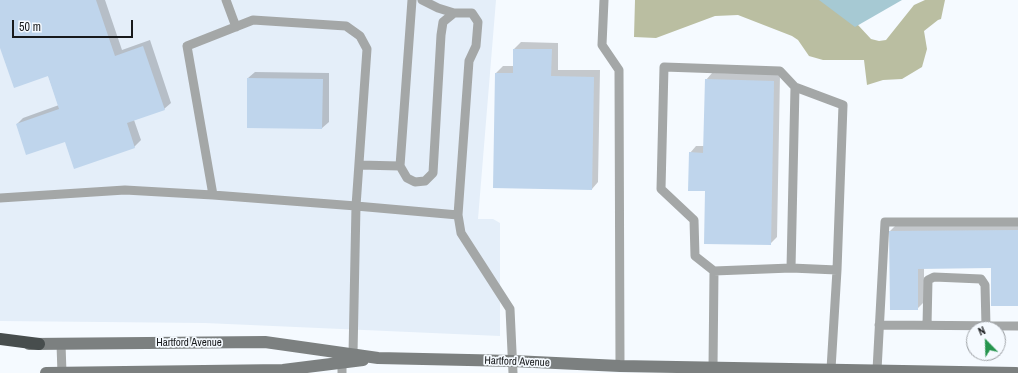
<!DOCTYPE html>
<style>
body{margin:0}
#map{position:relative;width:1018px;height:373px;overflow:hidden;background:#f5faff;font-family:"Archivo Narrow",sans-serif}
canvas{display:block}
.north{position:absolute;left:966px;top:321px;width:40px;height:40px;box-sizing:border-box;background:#f5faff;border:1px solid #9ca0a4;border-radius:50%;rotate:337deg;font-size:11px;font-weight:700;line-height:16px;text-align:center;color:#17191b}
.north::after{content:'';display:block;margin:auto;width:14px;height:18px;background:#26954e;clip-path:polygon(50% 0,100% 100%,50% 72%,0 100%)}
.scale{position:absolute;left:12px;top:20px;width:121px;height:18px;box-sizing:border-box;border:2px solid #17191b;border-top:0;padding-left:5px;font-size:12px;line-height:14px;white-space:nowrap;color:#17191b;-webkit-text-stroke:3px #f5faff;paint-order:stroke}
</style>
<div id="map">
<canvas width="1018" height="373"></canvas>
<div class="north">N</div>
<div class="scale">50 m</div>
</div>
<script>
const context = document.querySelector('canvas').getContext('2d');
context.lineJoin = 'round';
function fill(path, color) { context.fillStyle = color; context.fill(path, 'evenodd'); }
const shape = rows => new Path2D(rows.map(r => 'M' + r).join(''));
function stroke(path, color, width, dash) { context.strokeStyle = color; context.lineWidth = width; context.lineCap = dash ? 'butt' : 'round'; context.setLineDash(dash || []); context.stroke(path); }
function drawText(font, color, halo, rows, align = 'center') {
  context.font = font + ' "Archivo Narrow",sans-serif'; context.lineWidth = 3.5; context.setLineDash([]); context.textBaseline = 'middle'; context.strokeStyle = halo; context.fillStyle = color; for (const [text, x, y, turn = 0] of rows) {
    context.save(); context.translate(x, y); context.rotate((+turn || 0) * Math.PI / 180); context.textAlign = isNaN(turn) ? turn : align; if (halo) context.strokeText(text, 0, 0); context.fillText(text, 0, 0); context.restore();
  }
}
const built = shape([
 [0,0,496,0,478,219,493,219,500,223,500,336,205,323,0,321]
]);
const forest = shape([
 [635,0,830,0,845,11,871,39,879,41,886,40,914,5,925,0,945,0,941,19,938,20,924,31,927,49,922,67,902,79,883,80,867,85,864,60,823,60,809,56,798,40,792,36,738,15,715,16,656,38,634,37]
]);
const water = shape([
 [819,0,902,0,855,27]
]);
const shadow = shape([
 [0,0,105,0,122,50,150,40,171,103,164,109,134,120,141,140,134,147,66,140,17,124,23,118,59,105,48,75,0,45],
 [521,42,558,43,558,70,600,70,598,182,592,189,496,73,503,66,514,66,514,49],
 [255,72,329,73,329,122,322,128,248,78],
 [712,73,780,74,777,237,770,244,706,190,690,153,696,146,704,146,706,80],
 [897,224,1018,224,1018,305,992,267,924,268,924,302,917,309,890,231]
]);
const building = shape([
 [0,0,96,0,115,56,143,46,165,110,127,123,135,148,74,169,65,142,26,155,16,124,59,109,48,76,14,88,0,48],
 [513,49,552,49,551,76,594,77,592,190,493,188,495,73,513,73],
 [247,78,323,79,322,129,247,128],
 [705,79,774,81,771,245,704,244,705,191,688,191,689,152,703,153],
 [1018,230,1018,306,991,306,991,268,918,269,918,310,890,310,889,231]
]);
const lane = shape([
 [226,0,236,27],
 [412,0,400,166,407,178,415,182,425,181,433,173,441,35,443,22,454,13],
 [422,0,438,8,454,13,472,13,478,22,476,46,469,61,458,215,461,233,510,309,513,373],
 [604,0,602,45,619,70,620,366],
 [359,165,400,166],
 [0,198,125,190,213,195],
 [714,271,695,256,694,220,661,189,664,67,780,71,795,87],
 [879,325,1018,326],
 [927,325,928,280,934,277,981,279,985,285,986,326],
 [61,344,62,373],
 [353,354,356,206,213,195,187,46,253,20,346,26,360,36,367,49,356,206,458,215],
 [342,363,342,373],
 [713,367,714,271,791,268],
 [831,369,837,270,843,105,795,87,791,268,837,270],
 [877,370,885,222,1018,222]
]);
const secondary = shape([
 [29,344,265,342,378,358,513,361,620,366,1016,373],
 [46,373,283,370,363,360]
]);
const highway = shape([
 [0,339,39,344]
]);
const streetNames = [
 ["Hartford Avenue",189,343],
 ["Hartford Avenue",517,362,2]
];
fill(built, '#e4eef9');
fill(forest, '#babea1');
fill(water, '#a6c9d3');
fill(shadow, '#0003');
fill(building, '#bfd5ec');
stroke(lane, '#a4a7a7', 9);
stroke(secondary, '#7c8080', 12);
stroke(highway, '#474d4d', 12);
drawText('11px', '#17191b', '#f5faff', streetNames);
</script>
